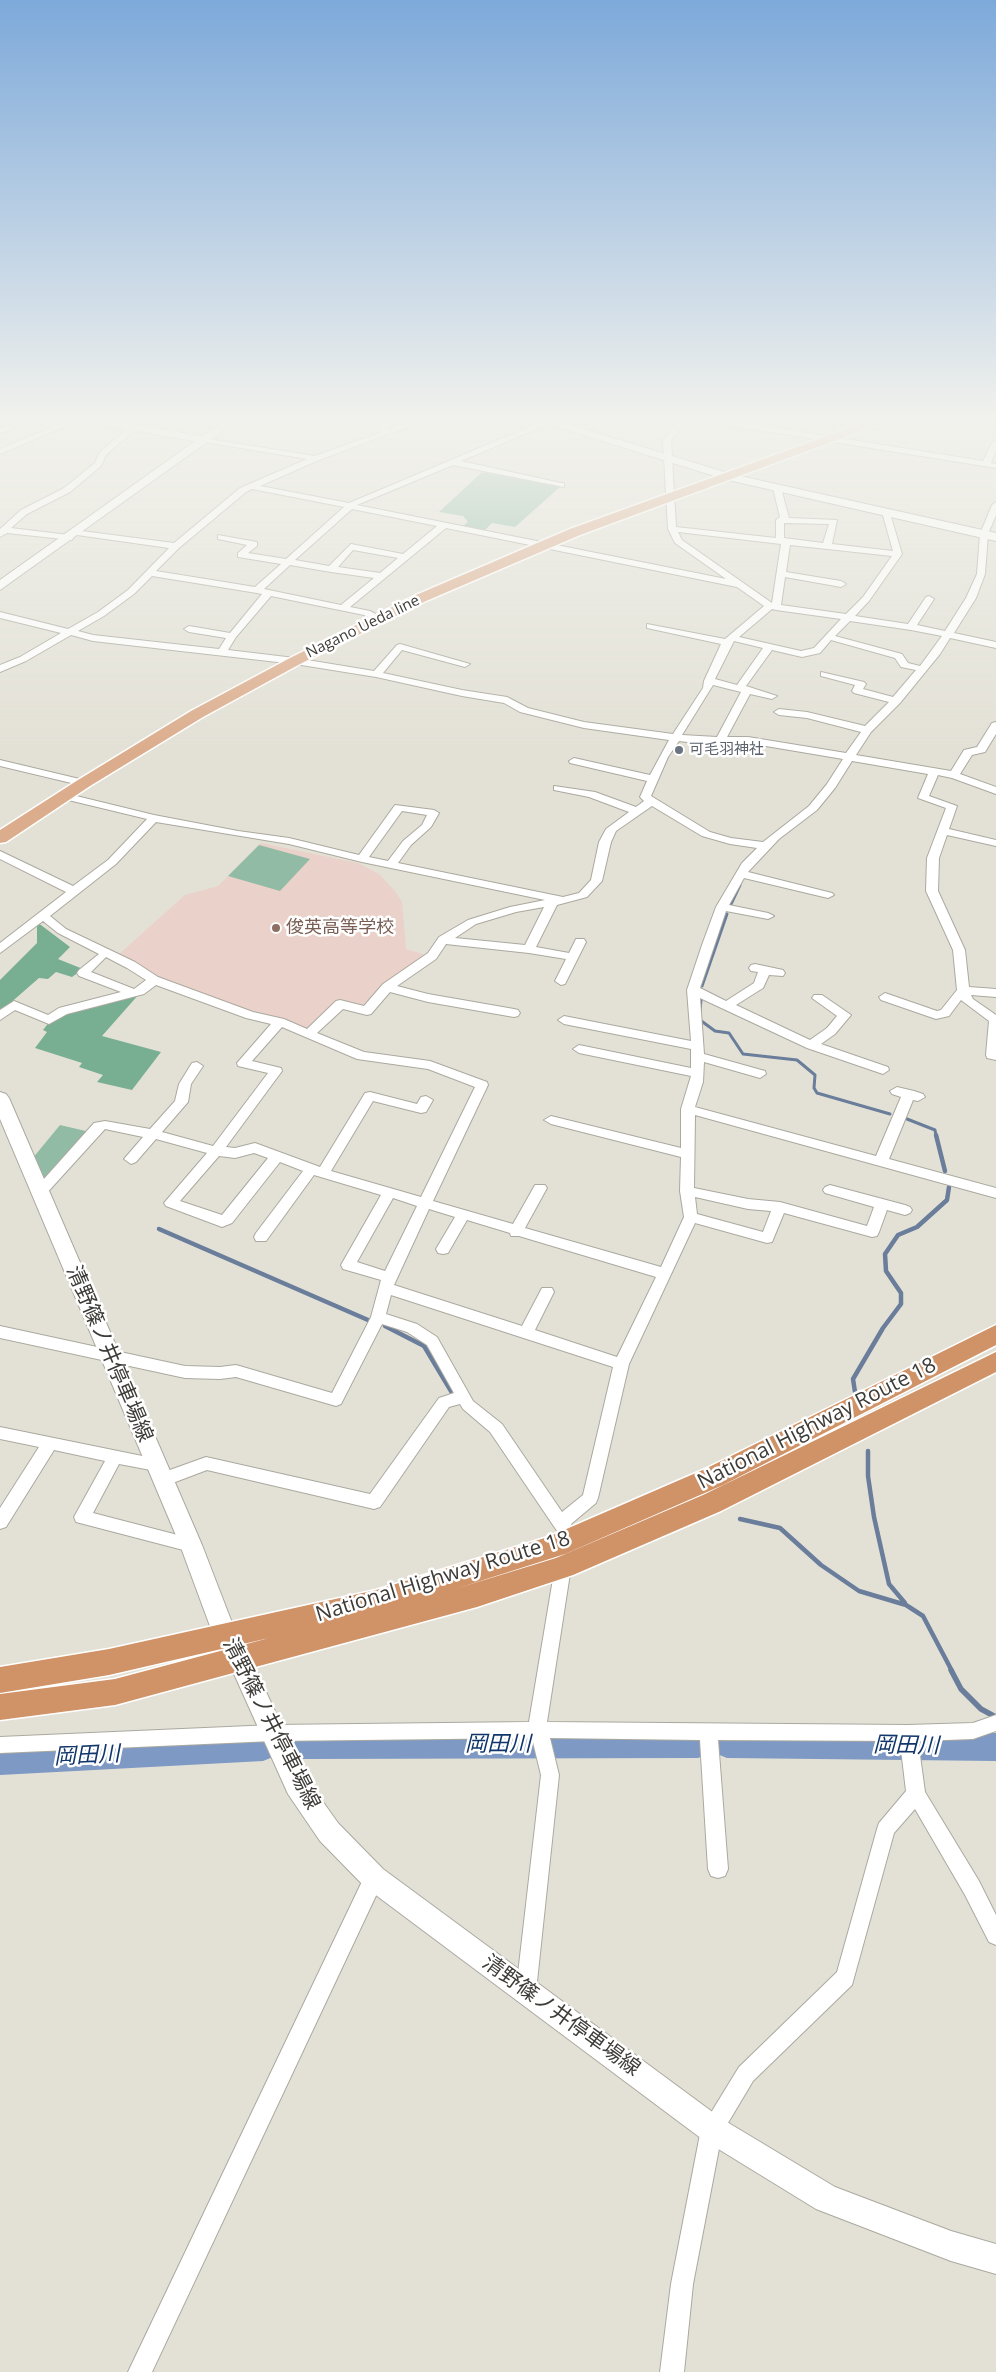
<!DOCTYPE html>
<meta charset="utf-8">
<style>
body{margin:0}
canvas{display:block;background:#e3e1d6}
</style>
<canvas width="996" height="2372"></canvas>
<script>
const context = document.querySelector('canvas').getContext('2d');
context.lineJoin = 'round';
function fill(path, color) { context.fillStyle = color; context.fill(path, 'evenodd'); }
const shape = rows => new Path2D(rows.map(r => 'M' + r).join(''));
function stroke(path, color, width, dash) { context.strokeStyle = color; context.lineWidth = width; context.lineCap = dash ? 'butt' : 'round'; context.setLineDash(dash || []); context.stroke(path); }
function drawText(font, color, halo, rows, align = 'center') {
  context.font = font + ' "Open Sans","Noto Sans JP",sans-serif'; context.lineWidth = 5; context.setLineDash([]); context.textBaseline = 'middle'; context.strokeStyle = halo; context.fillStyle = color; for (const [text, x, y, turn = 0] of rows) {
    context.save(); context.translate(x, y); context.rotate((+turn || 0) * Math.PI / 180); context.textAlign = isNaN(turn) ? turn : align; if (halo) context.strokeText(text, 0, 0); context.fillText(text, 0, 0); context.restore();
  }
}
const education = shape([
 [261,843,358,863,379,874,395,891,402,902,406,949,429,956,367,1011,339,1002,313,1032,225,1003,162,979,118,955,185,895,218,886]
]);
const green = shape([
 [482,472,560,487,515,527,492,523,484,531,463,526,468,522,463,516,439,512],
 [259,845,310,859,280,891,228,876],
 [60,1125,90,1132,43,1184,32,1159]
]);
const forest = shape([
 [37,922,70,947,58,959,83,969,72,977,56,972,48,979,39,978,0,1012,0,980,37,943],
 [140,993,102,1036,161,1052,132,1090,97,1082,103,1075,79,1067,82,1063,35,1048,47,1032,43,1030,50,1021,65,1013]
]);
const streamFar2 = shape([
 [731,904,740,885],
 [702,986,727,914],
 [700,1010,701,1000],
 [700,1020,715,1031,729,1033,743,1054,797,1060,815,1075,814,1088,817,1093,890,1114],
 [907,1119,935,1130,936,1136]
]);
const streamFar1 = shape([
 [936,1135,945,1171],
 [159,1229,368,1320],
 [385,1326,424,1346,451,1391],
 [855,1392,853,1379,883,1328,901,1304,901,1293,886,1271,885,1254,898,1235,917,1227,947,1200,949,1187],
 [868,1451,868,1476,874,1517,889,1584,905,1603],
 [740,1519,780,1528,821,1565,859,1591,906,1605,923,1616,952,1671]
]);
const stream = shape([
 [951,1670,961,1689,981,1709,996,1717]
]);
const river = shape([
 [534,1730,550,1732,698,1730,708,1734,712,1743,717,1734,727,1730,996,1733,996,1761,727,1758,717,1754,712,1745,708,1754,698,1758,299,1759,289,1755,284,1745,289,1735,299,1731,534,1730],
 [263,1733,273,1737,278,1747,273,1757,263,1761,0,1775,0,1747,263,1733]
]);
const minor = shape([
 [76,417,85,418,0,454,0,449,76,417],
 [287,417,296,417,289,425,283,425,282,423,287,417],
 [376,417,394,417,395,419,387,430,421,417,434,417,319,460,260,486,349,503,553,417,565,417,461,461,561,483,564,483,564,487,453,465,357,505,726,579,675,543,668,529,663,440,682,417,709,417,983,461,992,443,996,441,996,451,991,463,996,464,996,468,690,419,671,440,676,527,776,538,776,520,780,517,773,488,777,486,781,488,789,518,837,520,832,544,893,551,882,512,889,510,902,554,869,601,855,616,908,624,926,597,929,596,934,599,917,625,945,631,966,598,977,574,980,534,992,505,996,502,996,515,988,534,985,574,976,598,954,633,996,642,996,648,950,638,940,654,900,703,871,732,856,755,951,771,964,750,977,747,992,723,996,722,996,734,985,752,972,755,960,774,996,787,996,794,952,778,938,775,929,796,957,806,949,829,996,840,996,846,947,835,939,858,938,891,965,950,969,987,996,989,996,997,971,995,973,999,996,1015,996,1060,987,1058,986,1055,989,1021,961,1000,949,1016,936,1019,881,1000,879,997,885,993,937,1011,941,1010,957,990,953,950,926,891,927,858,946,808,918,798,928,774,852,761,835,788,817,810,779,839,748,872,832,893,834,895,828,898,744,878,729,905,768,913,774,916,768,919,726,911,700,988,726,1001,754,983,758,972,751,971,749,968,751,965,755,964,783,970,785,973,783,976,769,975,763,988,736,1005,810,1040,827,1028,837,1016,812,998,814,995,822,995,851,1015,835,1034,821,1044,888,1067,889,1070,883,1074,807,1048,700,998,704,1054,765,1071,766,1074,760,1078,704,1062,703,1082,695,1107,876,1156,901,1097,892,1094,890,1091,897,1087,914,1091,923,1094,925,1097,918,1101,913,1100,889,1159,996,1188,996,1198,695,1115,694,1188,748,1199,780,1202,867,1226,874,1207,825,1193,823,1190,825,1187,830,1185,905,1205,910,1207,912,1210,910,1213,905,1215,887,1210,879,1232,877,1236,872,1237,784,1213,772,1242,767,1243,695,1223,629,1364,598,1498,596,1503,571,1524,581,1539,579,1544,573,1546,567,1544,555,1528,490,1432,463,1409,460,1404,449,1407,380,1507,374,1509,207,1470,162,1487,156,1485,154,1480,156,1475,206,1457,370,1494,439,1398,454,1393,427,1345,407,1332,382,1324,341,1404,336,1406,236,1377,220,1379,185,1378,0,1338,0,1326,185,1366,220,1367,236,1365,332,1393,371,1317,381,1280,343,1269,341,1265,381,1195,314,1175,266,1241,256,1241,254,1237,256,1233,303,1171,280,1162,232,1223,222,1227,166,1206,164,1203,207,1153,156,1139,136,1162,131,1164,124,1159,143,1137,105,1129,45,1195,35,1195,33,1192,35,1189,94,1123,105,1121,150,1129,175,1101,179,1084,192,1063,197,1062,203,1066,191,1084,188,1102,162,1132,213,1146,268,1073,238,1066,237,1063,271,1024,246,1018,156,985,144,994,67,1014,49,1024,15,1010,0,1020,0,1010,14,1001,48,1015,59,1008,121,992,79,976,77,973,79,970,99,954,58,933,43,921,0,953,0,943,66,892,0,859,0,851,73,886,108,860,147,819,60,798,60,794,64,793,154,815,238,831,289,838,359,855,395,805,434,810,439,813,431,827,411,845,398,863,563,897,579,893,591,880,599,842,606,829,629,812,589,797,554,790,554,786,595,792,636,807,644,801,640,797,647,781,570,763,569,761,574,758,650,775,669,740,584,728,520,712,504,703,462,696,376,677,295,664,93,641,71,635,26,661,0,672,0,665,20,657,61,633,0,618,0,612,68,629,98,612,128,590,169,548,77,535,74,534,74,530,174,543,240,488,307,459,205,442,202,442,202,438,315,456,379,433,379,429,386,420,376,417],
 [252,489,344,507,286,559,248,553,257,546,257,542,218,535,218,539,247,545,238,553,238,557,281,564,255,587,156,571,179,548,246,492,252,489],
 [352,509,437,526,403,554,351,544,329,566,295,560,352,509],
 [784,523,829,524,823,543,784,538,784,523],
 [446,528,737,587,764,606,725,639,647,624,647,628,721,644,704,681,703,688,673,734,584,722,528,708,507,697,462,690,383,673,402,650,465,667,470,664,400,644,397,645,374,671,295,658,228,650,236,637,271,596,364,615,375,621,381,621,381,617,370,611,350,607,446,528],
 [678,532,781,544,772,603,682,540,678,532],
 [790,545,892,556,863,597,846,614,781,605,785,577,841,587,846,584,841,581,786,572,790,545],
 [353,550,398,558,380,573,338,567,353,550],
 [290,565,331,572,374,578,341,605,264,589,290,565],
 [152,576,257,593,262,594,230,633,189,626,184,629,189,632,226,638,219,649,93,635,78,631,104,616,134,594,152,576],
 [772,609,776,610,841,619,814,648,801,651,739,637,772,609],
 [850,621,911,630,942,636,920,666,908,663,902,654,835,636,850,621],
 [831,640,895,658,901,667,916,670,893,697,863,689,866,684,864,682,821,672,821,676,855,685,852,691,854,693,889,702,865,726,807,712,779,709,774,712,779,715,807,718,861,732,846,753,748,737,727,737,750,694,772,699,777,696,746,686,772,650,802,657,820,653,831,640],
 [734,641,763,648,737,685,715,679,734,641],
 [713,685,741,692,717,737,682,735,713,685],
 [679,741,695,743,748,743,843,759,827,784,809,806,763,842,731,838,710,832,651,796,668,757,679,741],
 [652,806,702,836,730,844,757,848,742,863,716,907,702,945,687,990,691,1041,564,1016,558,1020,564,1024,691,1049,691,1068,579,1045,573,1049,579,1053,691,1076,681,1109,681,1148,551,1116,544,1120,551,1124,681,1157,680,1191,684,1217,661,1267,525,1228,547,1188,545,1185,535,1185,513,1224,433,1201,488,1085,487,1082,430,1061,364,1052,317,1033,343,1009,367,1015,371,1014,390,992,428,1002,514,1017,518,1016,520,1013,518,1010,514,1009,428,994,397,986,436,959,446,944,529,953,566,959,555,981,561,985,565,984,586,942,584,939,576,939,569,953,536,947,557,905,587,897,602,881,611,842,616,831,652,806],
 [402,811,427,815,422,825,403,841,388,861,369,857,402,811],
 [156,822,289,844,362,862,545,900,510,907,468,920,439,937,428,953,383,984,364,1006,340,1000,336,1001,307,1029,284,1019,253,1012,158,977,135,962,66,929,50,916,116,864,156,822],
 [544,907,525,945,455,938,476,924,516,912,544,907],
 [106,957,127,968,146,980,134,989,91,972,106,957],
 [282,1027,357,1059,428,1069,475,1087,421,1197,331,1171,373,1101,421,1113,426,1112,433,1100,426,1096,421,1097,417,1104,370,1092,365,1093,320,1167,255,1143,235,1148,226,1147,282,1071,281,1068,252,1061,282,1027],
 [254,1153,268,1158,222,1215,180,1201,219,1156,235,1158,254,1153],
 [695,1197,748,1209,771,1211,763,1232,697,1214,695,1197],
 [393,1198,417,1206,385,1271,357,1262,393,1198],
 [429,1209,455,1217,436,1249,438,1253,443,1254,448,1253,467,1220,510,1233,511,1236,519,1236,656,1277,617,1357,535,1330,554,1292,552,1288,542,1288,522,1326,394,1285,429,1209],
 [391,1295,613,1367,583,1495,562,1512,502,1424,473,1401,437,1337,417,1324,386,1314,391,1295],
 [953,417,996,421,996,425,957,419,953,417],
 [9,425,13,427,12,429,0,433,0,428,9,425],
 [131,425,138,427,106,455,101,466,70,492,27,514,11,528,69,535,73,538,72,540,7,533,0,537,0,529,21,510,64,488,95,463,100,452,131,425],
 [0,760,88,781,89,783,84,786,0,766,0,760],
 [0,1427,162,1460,164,1465,162,1470,156,1471,119,1464,93,1513,197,1540,199,1545,197,1550,191,1552,76,1522,74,1517,105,1461,54,1450,6,1527,0,1529,0,1508,39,1447,0,1439,0,1427],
 [563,1560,569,1562,571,1567,547,1722,908,1725,973,1723,996,1715,996,1731,973,1739,918,1741,925,1792,979,1881,996,1915,996,1945,989,1942,965,1895,915,1809,894,1833,852,1985,753,2081,722,2133,693,2284,684,2372,660,2372,671,2284,701,2129,739,2067,837,1972,877,1829,879,1823,906,1791,900,1741,718,1740,728,1869,725,1876,718,1878,711,1876,708,1869,700,1740,550,1738,559,1775,536,1991,533,1998,526,2001,519,1998,516,1991,541,1775,532,1738,273,1741,0,1753,0,1737,273,1725,529,1722,555,1567,557,1562,563,1560],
 [374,1869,381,1871,384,1878,381,1885,152,2372,128,2372,367,1871,374,1869]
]);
const tertiary = shape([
 [95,417,205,437,210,440,205,443,81,421,76,418,95,417]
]);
const secondary = shape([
 [229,417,242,417,0,590,0,580,229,417],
 [526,417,544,417,731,474,996,533,996,541,724,479,526,417],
 [0,1092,6,1094,9,1098,202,1545,236,1633,248,1653,306,1778,338,1823,383,1869,722,2119,835,2187,951,2231,996,2244,996,2274,951,2261,816,2209,702,2139,365,1887,320,1841,288,1794,230,1665,214,1637,180,1545,0,1119,0,1092]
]);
const primary = shape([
 [880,417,899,417,580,535,426,601,300,664,203,717,90,786,6,842,0,843,0,830,78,780,191,711,290,658,416,595,570,529,880,417]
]);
const trunk = shape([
 [996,1325,996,1345,723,1485,565,1554,455,1589,556,1558,703,1495,996,1352,996,1372,721,1511,573,1575,477,1607,115,1705,0,1720,0,1694,115,1679,269,1638,109,1675,0,1693,0,1667,109,1649,376,1590,548,1537,705,1469,996,1325]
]);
const rail = shape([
 [0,425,18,417]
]);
const markers = [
 [679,750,5,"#6b7280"],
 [276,928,5,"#8d6e63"]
];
const farStreetnames = [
 ["Nagano Ueda line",363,627,-26]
];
const farWorshipnames = [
 ["可毛羽神社",689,750]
];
const educationNames = [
 ["俊英高等学校",286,928]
];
const nearStreetnames = [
 ["清野篠ノ井停車場線",109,1354,67],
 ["National Highway Route 18",817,1424,-27],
 ["National Highway Route 18",443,1577,-17],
 ["清野篠ノ井停車場線",271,1724,63],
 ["清野篠ノ井停車場線",561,2016,36]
];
const nearWaternames = [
 ["岡田川",498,1745],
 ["岡田川",906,1746,1],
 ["岡田川",87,1756,-3]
];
fill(education, '#ead1c9');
fill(green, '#91bba5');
fill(forest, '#78af93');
stroke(streamFar2, '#6a7d9a', 3);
stroke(streamFar1, '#6a7d9a', 4.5);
stroke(stream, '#6a7d9a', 5.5);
fill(river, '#7d99c4');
stroke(minor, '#aba99f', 2);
stroke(tertiary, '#aba99f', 2);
stroke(secondary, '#aba99f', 2);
stroke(primary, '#fff', 3);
stroke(trunk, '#fff', 3);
fill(minor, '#fff');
fill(tertiary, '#fff');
fill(secondary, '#fff');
fill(primary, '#dcad8d');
fill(trunk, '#d09267');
stroke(rail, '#7e7c76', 4);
stroke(rail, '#fff', 2.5, [8]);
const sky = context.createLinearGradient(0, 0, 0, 750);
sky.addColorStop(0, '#7da9da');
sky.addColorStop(0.56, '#f2f2ed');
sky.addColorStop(1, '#f2f2ed00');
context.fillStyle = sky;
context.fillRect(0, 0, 996, 750);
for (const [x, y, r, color] of markers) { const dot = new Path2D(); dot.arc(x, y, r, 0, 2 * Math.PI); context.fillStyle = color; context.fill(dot); stroke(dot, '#fff', 2); }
drawText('15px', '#3d3c38', '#fff', farStreetnames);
drawText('15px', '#5b616d', '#fff', farWorshipnames, 'left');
drawText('18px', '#785e54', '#fff', educationNames, 'left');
drawText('21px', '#3d3c38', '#fff', nearStreetnames);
drawText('italic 22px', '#11366b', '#fff', nearWaternames);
</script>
